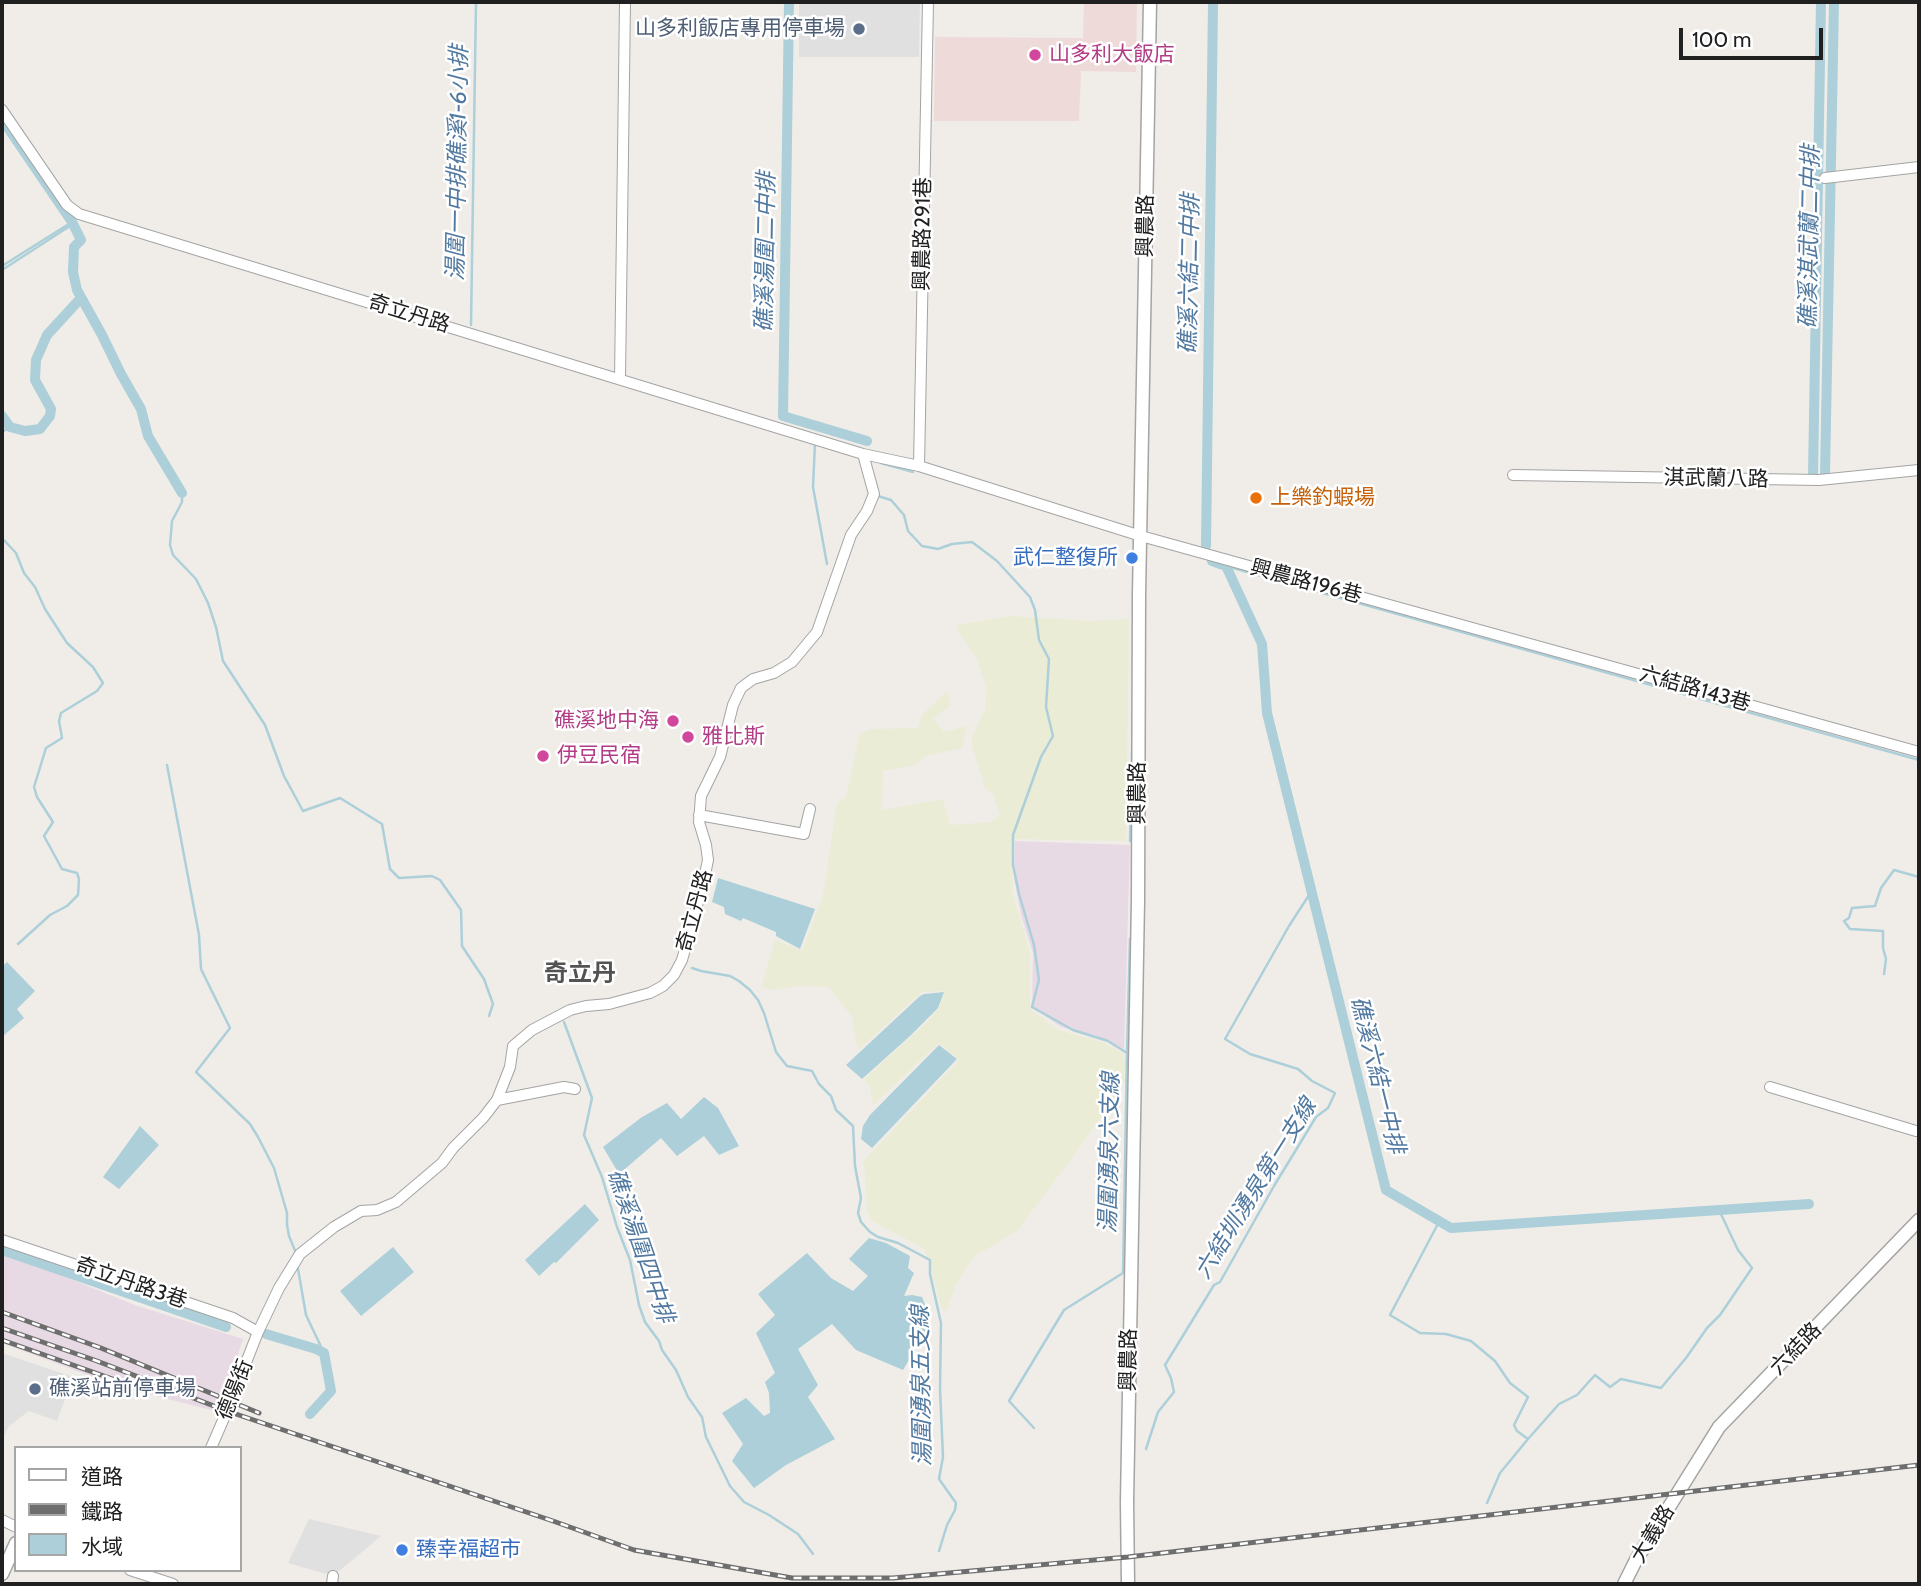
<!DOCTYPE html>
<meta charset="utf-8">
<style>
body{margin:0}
#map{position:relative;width:1921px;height:1586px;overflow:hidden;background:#f0ede8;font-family:Cabin,"Noto Sans TC",sans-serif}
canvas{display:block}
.frame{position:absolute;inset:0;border:4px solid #202020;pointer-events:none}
.legend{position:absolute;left:14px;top:1446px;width:228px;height:126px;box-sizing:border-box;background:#fff;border:2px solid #a6a6a6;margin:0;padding:9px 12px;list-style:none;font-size:21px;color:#202020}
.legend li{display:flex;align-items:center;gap:14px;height:35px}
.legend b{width:35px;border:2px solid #a6a6a6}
.scale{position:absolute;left:1679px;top:28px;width:144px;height:32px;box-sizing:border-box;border:4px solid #202020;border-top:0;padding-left:9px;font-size:21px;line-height:24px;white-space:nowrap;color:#202020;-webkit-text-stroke:5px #fff;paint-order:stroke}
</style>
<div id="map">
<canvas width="1921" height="1586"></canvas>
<div class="frame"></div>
<ul class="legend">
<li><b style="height:9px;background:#fff"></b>道路</li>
<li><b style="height:9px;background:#6e6e6e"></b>鐵路</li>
<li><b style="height:19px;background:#accfd9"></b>水域</li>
</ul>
<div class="scale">100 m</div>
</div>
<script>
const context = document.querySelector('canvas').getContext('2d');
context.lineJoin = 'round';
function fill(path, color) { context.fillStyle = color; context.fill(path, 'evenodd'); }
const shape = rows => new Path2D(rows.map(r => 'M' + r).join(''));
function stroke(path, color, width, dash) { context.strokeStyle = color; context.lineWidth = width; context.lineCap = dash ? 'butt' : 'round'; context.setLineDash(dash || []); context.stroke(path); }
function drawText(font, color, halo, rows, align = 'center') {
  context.font = font + ' Cabin,"Noto Sans TC",sans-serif'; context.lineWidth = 5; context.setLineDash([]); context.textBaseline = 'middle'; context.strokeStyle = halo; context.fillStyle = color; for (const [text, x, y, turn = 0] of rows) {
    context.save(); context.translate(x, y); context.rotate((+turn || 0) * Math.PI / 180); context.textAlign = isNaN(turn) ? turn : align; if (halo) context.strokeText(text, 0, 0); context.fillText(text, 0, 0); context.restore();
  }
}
const commercial = shape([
 [1084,2,1137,2,1136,72,1081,71,1079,121,934,121,935,37,1083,38]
]);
const industrial = shape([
 [1015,841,1130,845,1124,1049,1096,1036,1061,1027,1032,1007,1033,953,1021,915,1014,878],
 [2,1254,43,1268,135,1305,243,1339,219,1412,120,1387,2,1343]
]);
const farmland = shape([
 [1011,616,1088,621,1129,619,1126,841,1012,839,1013,894,1030,953,1030,1009,1058,1030,1099,1041,1124,1053,1126,1080,1083,1143,1017,1231,973,1257,956,1285,946,1312,941,1307,930,1261,923,1248,872,1221,867,1211,864,1161,959,1060,939,1043,873,1105,870,1086,864,1079,926,1023,939,1008,945,991,922,992,858,1050,852,1017,829,987,801,986,769,990,761,987,775,940,802,951,823,895,837,802,846,798,859,736,869,729,918,728,922,715,947,691,951,705,933,719,944,732,967,726,962,748,925,756,915,765,883,771,882,810,943,799,950,825,991,822,1000,816,993,793,985,789,982,777,973,750,972,738,985,710,986,686,976,657,959,633,956,625]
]);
const parking = shape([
 [799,2,920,2,919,57,799,57],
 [2,1353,73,1377,57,1421,29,1411,9,1426,2,1440],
 [309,1519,381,1536,333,1576,288,1563]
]);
const water = shape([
 [718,878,815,909,800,949,776,936,776,932,743,918,741,921,725,914,724,907,712,902],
 [7,962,35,991,17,1009,24,1018,2,1037,2,967],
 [944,992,938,1008,910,1036,862,1079,846,1065,920,996,924,994],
 [939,1045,957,1059,872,1148,861,1139,863,1126,870,1115],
 [704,1097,718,1108,739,1146,719,1155,704,1136,677,1156,661,1138,619,1174,603,1147,642,1117,667,1103,681,1119],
 [140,1126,159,1145,119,1189,103,1177],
 [585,1204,599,1220,556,1263,554,1262,539,1276,525,1260],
 [869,1238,886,1243,910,1256,908,1268,914,1273,904,1296,912,1295,922,1297,926,1307,926,1330,903,1370,856,1350,832,1324,798,1349,818,1385,808,1397,835,1439,786,1465,754,1488,732,1461,743,1444,722,1413,746,1398,764,1416,770,1413,769,1393,765,1382,775,1373,756,1333,775,1315,758,1294,807,1253,831,1278,853,1291,868,1276,849,1259],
 [393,1247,414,1272,361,1316,340,1291]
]);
const stream = shape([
 [2,266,72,222],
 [2,270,70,226,72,222],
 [471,325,476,2],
 [2,432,10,427],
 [815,443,813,487,827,564],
 [881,463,913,472],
 [182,493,182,502,172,521,170,545,173,555,196,579,208,603,216,627,223,661,265,725,284,776,303,811,340,798,382,824,390,869,399,878,432,876,440,880,461,910,462,946,484,979,493,1004,489,1016],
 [878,496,891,500,904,515,908,531,922,546,938,549,952,544,972,542,997,561,1030,597,1035,610,1039,640,1049,659,1046,707,1053,736,1041,757,1013,835,1013,865,1019,894,1034,945,1039,980,1032,1007,1073,1030,1108,1041,1127,1053,1123,1273,1064,1310,1009,1401,1034,1428],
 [2,538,16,553,24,573,35,587,45,609,67,643,93,667,103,683,97,691,61,713,59,721,62,738,46,748,34,787,37,797,53,822,44,836,62,869,77,873,79,879,78,895,67,906,50,915,18,944],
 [1226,566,1919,760],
 [167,765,199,935,201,969,230,1028,196,1072,250,1124,258,1137,274,1168,287,1213,287,1225,289,1236,296,1253],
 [1130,841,1133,712],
 [692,968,701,971,730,976,739,981,750,990,758,1000,764,1013,776,1052,787,1066,812,1071,819,1084,831,1096,836,1110,853,1126,855,1166,861,1198,858,1213,861,1222,870,1232,878,1237,898,1243,930,1260,930,1274,941,1323,940,1389,943,1457,939,1479,956,1503,955,1510,947,1525,939,1551],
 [1884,974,1886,959,1883,948,1883,931,1850,929,1844,921,1849,918,1852,908,1875,906,1881,888,1894,870,1919,877],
 [564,1022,592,1098,584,1135,602,1177,617,1227,630,1260,639,1305,645,1322,659,1341,662,1350,676,1370,688,1397,702,1417,706,1437,730,1486,744,1502,769,1515,798,1534,813,1554],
 [1127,1053,1130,939],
 [1441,1218,1390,1315,1420,1333,1446,1334,1471,1341,1495,1361,1510,1383,1528,1397,1514,1425,1517,1431,1528,1439],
 [297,1263,306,1315,324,1353],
 [1146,1449,1158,1412,1174,1392,1171,1378,1165,1365,1214,1285,1220,1282,1274,1186,1316,1117,1328,1108,1335,1093,1312,1081,1298,1069,1250,1054,1225,1039,1289,926,1311,892],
 [1487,1503,1500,1473,1528,1439,1559,1404,1577,1395,1595,1375,1610,1387,1621,1379,1661,1388,1686,1358,1707,1328,1720,1315,1752,1268,1738,1250,1719,1210]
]);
const canal = shape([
 [789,2,783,416,867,441],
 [2,119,72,222,81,240,74,247,73,272,77,290,102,335,121,374,141,409,148,436,182,493],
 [2,416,10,427,25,431,40,429,50,416,51,409,35,380,36,360,47,335,80,299],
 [1825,474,1834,2],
 [1813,475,1821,2],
 [1206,546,1213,2],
 [1212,561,1226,566,1262,644,1267,713,1386,1190,1451,1228,1809,1204],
 [2,1250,226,1327],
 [266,1334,316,1349,324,1353,331,1391,310,1414]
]);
const minor = shape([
 [2,110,67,205,79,214,863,454,919,466,1141,536,1919,752],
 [1825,178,1919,167],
 [620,378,625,2],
 [919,466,928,2],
 [1513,475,1819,480,1919,470],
 [699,815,804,834,810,809],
 [1770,1087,1916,1131],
 [497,1100,564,1087,575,1089],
 [2,1240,233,1318,258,1332],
 [211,1448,227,1411,258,1332,279,1288,300,1254,334,1227,361,1211,377,1210,396,1202,442,1163,453,1148,483,1118,497,1100,510,1067,513,1046,532,1030,570,1010,586,1006,609,1004,650,993,663,986,674,975,682,960,703,884,708,860,706,845,699,822,701,796,720,757,733,705,741,688,753,679,774,673,792,662,817,632,851,535,867,511,874,494,863,454],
 [2,1520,16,1527],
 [130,1570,173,1584],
 [332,1584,333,1576]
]);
const tertiary = shape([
 [2,1574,16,1543],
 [1128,1584,1127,1502,1138,901,1139,594,1150,2],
 [1624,1584,1636,1560,1719,1427,1919,1220]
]);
const rail = shape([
 [2,1312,101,1348,259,1413],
 [2,1328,97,1361,227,1411,553,1521,634,1550,792,1578,893,1578,1128,1557,1919,1465],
 [2,1340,121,1382,142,1387]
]);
const markers = [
 [859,29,7,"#5c6f8a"],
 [1035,55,7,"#d1479c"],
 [1256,498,7,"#e8710a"],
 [1132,558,7,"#3f7fe0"],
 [673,721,7,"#d1479c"],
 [688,737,7,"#d1479c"],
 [543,756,7,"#d1479c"],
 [35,1389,7,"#5c6f8a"],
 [402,1550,7,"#3f7fe0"]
];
const serviceNames = [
 ["山多利飯店專用停車場",845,29],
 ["礁溪站前停車場",49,1389,"left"]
];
const hotelNames = [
 ["山多利大飯店",1049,55],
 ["礁溪地中海",659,721,"right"],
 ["雅比斯",702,737],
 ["伊豆民宿",557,756]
];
const streetNames = [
 ["興農路",1146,226,-89],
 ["興農路291巷",923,234,-89],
 ["奇立丹路",409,314,17],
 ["淇武蘭八路",1716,479,1],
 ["興農路196巷",1306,582,15],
 ["六結路143巷",1695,689,16],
 ["興農路",1138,793,-90],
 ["奇立丹路",695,911,-75],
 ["奇立丹路3巷",131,1283,19],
 ["六結路",1796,1349,-46],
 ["興農路",1129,1360,-89],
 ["德陽街",235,1390,-68],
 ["大義路",1653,1534,-59]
];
const foodNames = [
 ["上樂釣蝦場",1270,498]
];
const shopNames = [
 ["武仁整復所",1118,558],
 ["臻幸福超市",416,1550,"left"]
];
const waterNames = [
 ["湯圍一中排礁溪1-6小排",458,163,-89],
 ["礁溪淇武蘭二中排",1810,237,-89],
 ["礁溪湯圍二中排",766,252,-89],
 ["礁溪六結二中排",1190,274,-89],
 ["礁溪六結一中排",1377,1075,76],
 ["湯圍湧泉六支線",1110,1153,-89],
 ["六結圳湧泉第一支線",1256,1189,-58],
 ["礁溪湯圍四中排",640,1246,71],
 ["湯圍湧泉五支線",922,1386,-91]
];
const quarterNames = [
 ["奇立丹",580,974]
];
fill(commercial, '#eedad9');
fill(industrial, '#e8dae5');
fill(farmland, '#ebecd5');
fill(parking, '#e0e0e0');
fill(water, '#accfd9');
stroke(stream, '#accfd9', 2.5);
stroke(canal, '#accfd9', 10);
stroke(minor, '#a4a4a4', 12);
stroke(tertiary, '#a4a4a4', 15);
stroke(minor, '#fff', 10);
stroke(tertiary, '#fff', 12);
stroke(rail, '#6e6e6e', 5);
stroke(rail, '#fff', 2.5, [8]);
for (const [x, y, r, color] of markers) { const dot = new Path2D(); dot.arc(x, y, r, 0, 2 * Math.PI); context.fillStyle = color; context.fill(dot); stroke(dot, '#fff', 2.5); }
drawText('21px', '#4e5e75', '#fff', serviceNames, 'right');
drawText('21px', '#b23c85', '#fff', hotelNames, 'left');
drawText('21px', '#202020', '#fff', streetNames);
drawText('21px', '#c56008', '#fff', foodNames, 'left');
drawText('21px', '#366cbe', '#fff', shopNames, 'right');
drawText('italic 23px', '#5279a0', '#fff', waterNames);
drawText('bold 24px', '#535353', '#fff', quarterNames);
</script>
